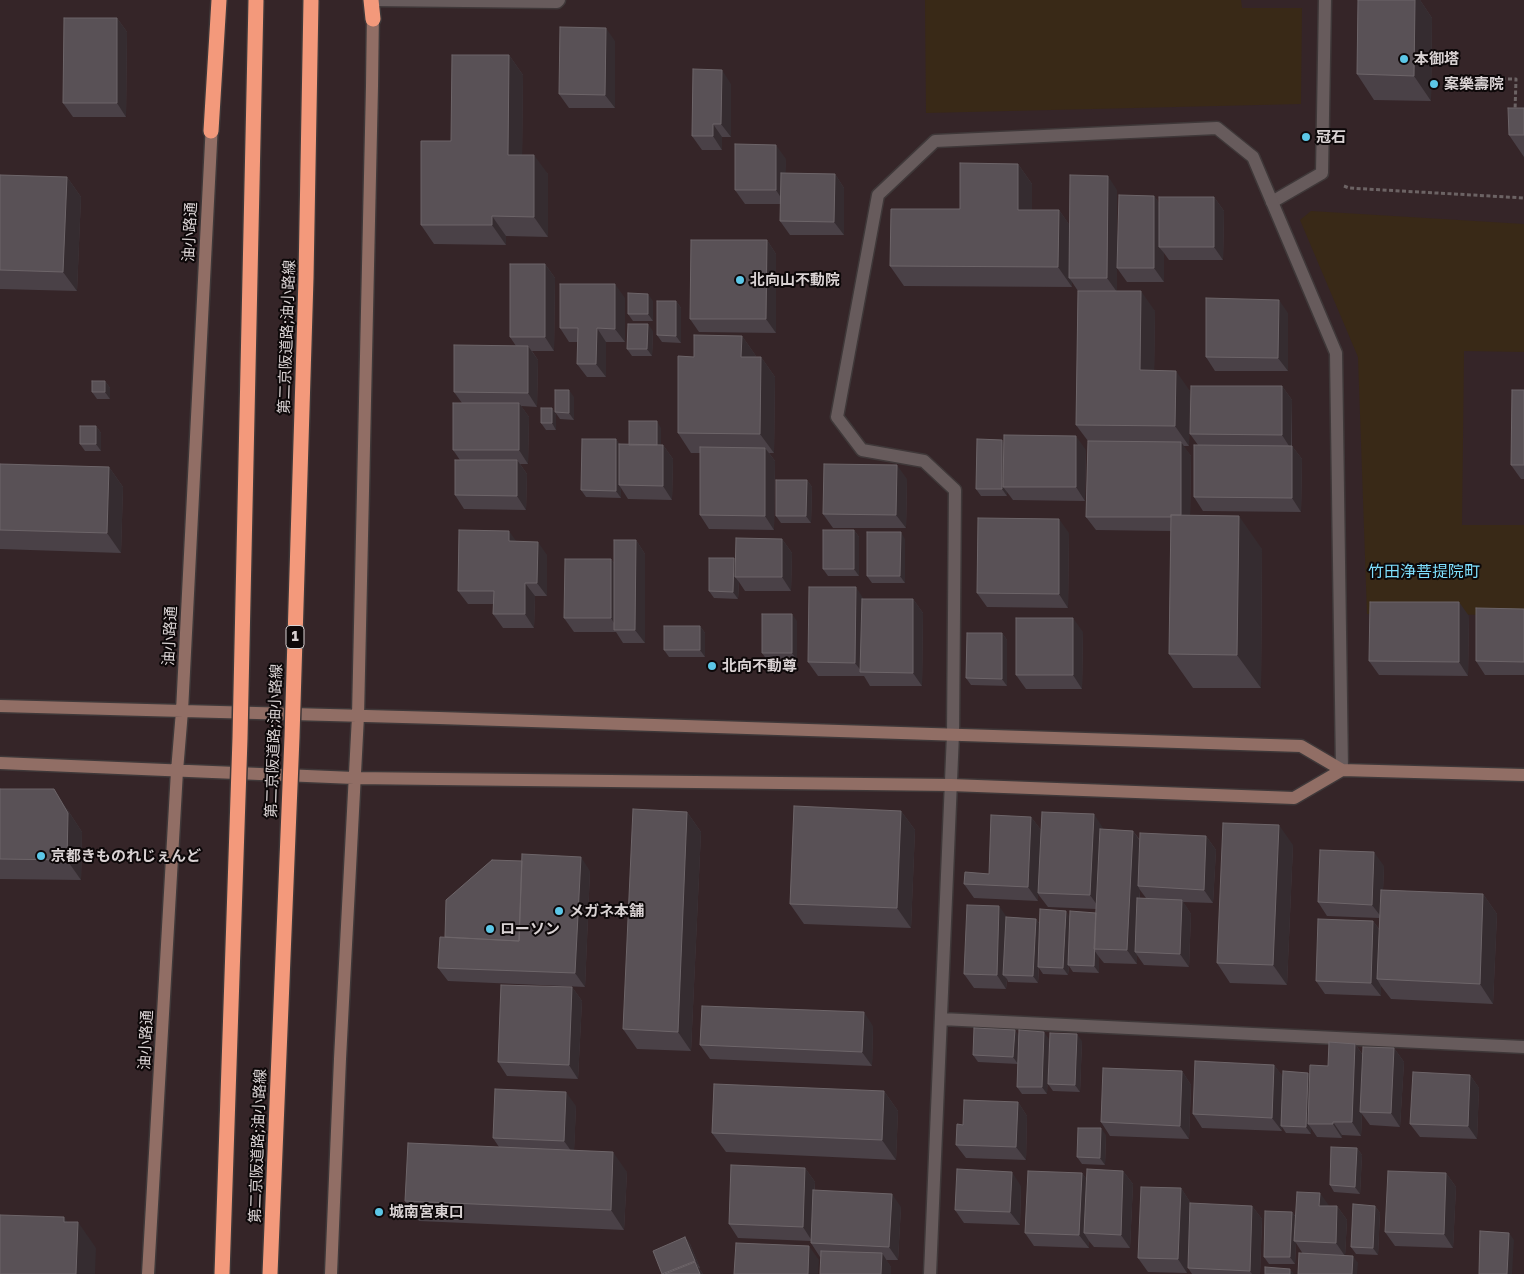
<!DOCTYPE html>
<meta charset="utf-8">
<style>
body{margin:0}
canvas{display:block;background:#271d1e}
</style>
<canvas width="1524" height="1274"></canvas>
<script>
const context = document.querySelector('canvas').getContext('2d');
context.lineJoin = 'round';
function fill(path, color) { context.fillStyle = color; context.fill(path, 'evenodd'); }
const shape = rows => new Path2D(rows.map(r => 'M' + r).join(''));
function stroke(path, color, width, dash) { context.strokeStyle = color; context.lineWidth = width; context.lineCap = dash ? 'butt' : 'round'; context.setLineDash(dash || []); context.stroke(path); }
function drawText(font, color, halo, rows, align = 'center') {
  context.font = font + ' "Golos Text","Noto Sans JP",sans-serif'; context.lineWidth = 4; context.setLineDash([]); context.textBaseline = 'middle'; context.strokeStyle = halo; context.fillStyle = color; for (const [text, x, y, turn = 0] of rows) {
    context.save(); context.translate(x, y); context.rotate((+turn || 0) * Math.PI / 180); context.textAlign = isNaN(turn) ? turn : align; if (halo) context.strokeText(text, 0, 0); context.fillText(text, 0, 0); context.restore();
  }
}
const built = shape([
 [0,0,1524,0,1524,1274,0,1274]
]);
const green = shape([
 [925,0,1241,0,1242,8,1302,8,1301,104,926,113],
 [1311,211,1524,224,1524,352,1464,351,1462,525,1524,525,1524,615,1367,614,1358,357,1300,220]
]);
const path = shape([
 [1443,79,1516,79,1515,111],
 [1344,186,1349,188,1524,198]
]);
const lane = shape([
 [1272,202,1322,173,1325,0]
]);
const street = shape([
 [373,0,557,2,559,0],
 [941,1019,1524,1047],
 [930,1274,953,734,955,490,924,461,862,450,837,417,878,195,935,141,1217,128,1253,157,1336,353,1342,770]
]);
const secondary = shape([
 [0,706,439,718,1301,746,1342,770,1524,775],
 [0,763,354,778,951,785,1294,798,1342,770],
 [148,1274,177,771,182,711,212,123],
 [331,1274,340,1059,358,716,372,86,373,10]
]);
const highway = shape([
 [371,0,373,19],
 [211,131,219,0]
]);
const highwayBridge = shape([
 [222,1274,240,738,256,0],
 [270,1274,292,737,306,278,311,0]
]);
const wall = shape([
 [1358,0,1420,0,1432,18,1431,101,1374,100,1357,74],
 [117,18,127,32,126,117,73,117,63,103],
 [615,41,615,108,569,108,559,94],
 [509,55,523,75,522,155,548,174,548,237,506,236,506,245,434,244,421,225,451,141],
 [731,84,731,137,722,137,722,150,702,150,692,136],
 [1524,108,1524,157,1509,135],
 [786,159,785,173,835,174,844,188,844,235,790,235,780,221,781,204,745,204,735,190],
 [1018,164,1032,184,1032,210,1059,210,1070,226,1117,190,1117,291,1155,311,1154,370,1190,391,1189,446,1183,446,1191,456,1190,515,1262,549,1261,688,1193,688,1169,654,1171,531,1096,530,1086,517,1088,441,1076,425,1078,291,1072,282,1072,287,904,286,890,266,960,209],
 [0,175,67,177,81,197,77,291,0,289],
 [1154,196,1159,203,1214,197,1224,211,1223,260,1169,260,1164,253,1164,282,1127,282,1117,268],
 [767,240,776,254,776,333,699,332,690,319],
 [545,264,555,278,554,351,532,351,538,360,537,407,521,406,529,417,528,464,520,464,527,474,526,510,464,509,455,495,460,460,453,450,462,403,454,392,516,346,510,337],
 [625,298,625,342,606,342,606,377,587,377,577,364,578,342,569,342,560,328],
 [653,301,653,321,633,321,628,314],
 [676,301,681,308,681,343,662,342,657,335],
 [1288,313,1288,371,1215,371,1206,357],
 [653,331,652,356,632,356,627,349],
 [742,336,756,356,756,357,761,357,775,377,774,453,769,453,775,461,774,530,709,529,700,515,700,453,691,453,678,433,694,357],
 [105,381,110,388,110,399,97,399,92,392],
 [1282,386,1292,400,1292,446,1302,459,1301,512,1203,511,1194,497,1198,445,1190,434],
 [1524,390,1524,479,1521,479,1511,465],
 [574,397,574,420,560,419,555,412],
 [552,408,556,415,556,430,546,430,541,423],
 [96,426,101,433,101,451,85,451,80,444],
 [661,428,661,445,663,445,673,459,672,500,628,499,621,488,621,498,586,497,581,490,616,439,619,444,629,445],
 [1004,442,1086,450,1085,501,1013,500,1007,492,1007,496,981,496,976,489],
 [0,464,109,467,123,487,121,553,0,549],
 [907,479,906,528,833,528,823,514],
 [807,480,812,487,811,523,781,523,776,516],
 [854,530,859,537,859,576,828,576,823,569],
 [1069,533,1068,608,987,607,977,593],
 [782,539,792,553,791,591,745,591,739,582,738,599,714,598,709,591,735,560],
 [905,539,905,583,872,583,867,576],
 [636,540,645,554,645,643,623,643,616,632,574,632,564,618,611,559,614,563],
 [516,541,547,555,547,596,535,596,534,628,503,628,493,614,494,604,468,604,458,591],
 [863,599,913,599,923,613,922,686,870,686,864,676,818,676,808,662],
 [1524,609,1524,675,1485,675,1476,661],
 [1469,616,1468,676,1379,675,1369,661],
 [797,621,797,660,767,660,762,653],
 [700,626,705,633,705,657,669,657,664,650],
 [1083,632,1082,689,1026,689,1016,675],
 [1002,633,1007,640,1007,686,971,685,966,678],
 [0,789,67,809,82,832,81,880,0,879],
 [901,811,915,830,911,928,804,924,790,904],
 [687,812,701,832,691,1051,637,1049,623,1029],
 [1031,817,1041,830,1103,828,1103,829,1133,831,1140,840,1206,836,1216,850,1213,903,1183,902,1191,914,1189,967,1144,965,1137,955,1137,964,1104,963,1099,957,1099,973,1073,972,1069,966,1068,975,1043,974,1039,968,1038,983,1008,982,1007,979,1006,989,974,988,964,974,1007,917,1036,919,1040,924,1070,916,1096,913,1096,909,1048,907,1038,894,1038,901,974,898,964,884,989,874],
 [1140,890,1146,898,1140,898],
 [1293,845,1287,985,1230,983,1217,963],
 [1384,866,1383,890,1483,894,1497,914,1493,1004,1391,999,1381,986,1381,996,1325,994,1316,981,1373,921,1379,929,1379,918,1327,916,1318,902],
 [590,871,585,987,448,981,438,968,445,937],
 [572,987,582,1001,578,1079,507,1076,498,1062],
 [873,1026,872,1066,710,1059,700,1045],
 [1019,1036,1049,1039,1047,1094,1022,1094,1017,1087,1018,1064,978,1062,973,1055],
 [1082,1041,1080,1092,1053,1091,1048,1084],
 [1355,1044,1363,1055,1394,1048,1404,1062,1400,1127,1370,1125,1362,1114,1361,1136,1342,1135,1342,1138,1317,1137,1311,1128,1311,1134,1286,1133,1282,1127,1282,1131,1202,1128,1193,1114,1274,1065,1283,1077,1310,1076,1328,1066],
 [1182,1071,1191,1085,1189,1139,1110,1136,1101,1122],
 [1470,1075,1479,1088,1477,1139,1420,1137,1410,1124],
 [884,1091,898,1111,896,1160,726,1152,712,1133],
 [1018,1102,1027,1116,1026,1160,966,1158,956,1145,963,1125],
 [576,1106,574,1150,627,1172,624,1230,419,1221,405,1201,499,1147,493,1138],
 [1106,1135,1105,1165,1082,1164,1077,1157],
 [1357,1148,1362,1155,1360,1194,1334,1192,1330,1185],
 [805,1168,815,1182,815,1190,901,1207,898,1260,886,1260,891,1267,820,1257,811,1243,811,1241,738,1238,729,1224],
 [1123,1171,1133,1184,1130,1248,1094,1247,1089,1241,1089,1248,1034,1246,1025,1233,1082,1173,1087,1180],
 [1446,1173,1456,1187,1453,1248,1395,1246,1385,1232],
 [1021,1186,1020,1225,964,1223,955,1210],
 [1181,1188,1190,1202,1187,1273,1148,1272,1138,1258],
 [1252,1206,1262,1219,1260,1274,1192,1274,1188,1268],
 [1329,1206,1337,1206,1347,1220,1345,1256,1358,1263,1303,1254,1296,1243,1295,1264,1269,1264,1264,1257,1292,1212,1296,1217],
 [1375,1206,1380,1213,1378,1255,1356,1254,1351,1247],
 [685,1237,690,1244,700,1268,699,1268,703,1274,662,1274]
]);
const shadedWall = shape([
 [1415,0,1420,0,1432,18,1431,101,1414,76],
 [117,18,127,32,126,117,117,103],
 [606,28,615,41,615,108,605,95],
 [509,55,523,75,522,174,508,155],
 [722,70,731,84,731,137,721,124],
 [713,124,722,137,722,150,713,136],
 [776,145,786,159,785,204,776,190],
 [534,155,548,174,548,237,534,217],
 [1018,164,1032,184,1032,230,1018,210],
 [835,174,844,188,844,235,834,222],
 [1108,176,1117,190,1117,292,1107,278],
 [67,177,81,197,77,291,63,272],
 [1154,196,1164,209,1159,247,1164,253,1164,282,1154,268],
 [1214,197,1224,211,1223,260,1214,247],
 [1059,210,1073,230,1069,278,1072,282,1072,287,1058,267],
 [492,216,506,236,506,245,492,225],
 [767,240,776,254,776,333,766,319],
 [545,264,555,278,554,351,545,337],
 [615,284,625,298,625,342,615,329],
 [1141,291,1155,311,1154,390,1140,370],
 [648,294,653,301,653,321,648,314],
 [1279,300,1288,313,1288,371,1278,358],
 [676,301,681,308,681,343,676,336],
 [648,324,653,331,652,356,647,349],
 [597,328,606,342,606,377,596,364],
 [742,336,756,356,755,377,741,357],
 [528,346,538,360,537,407,528,393],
 [761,357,775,377,774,453,760,434],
 [1176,371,1190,391,1189,446,1175,426],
 [105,381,110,388,110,399,105,392],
 [1282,386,1292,400,1291,449,1282,435],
 [569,390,574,397,574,420,569,413],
 [519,403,529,417,528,464,519,450],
 [552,408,556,415,556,430,552,423],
 [657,421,661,428,661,455,657,448],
 [96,426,101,433,101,451,96,444],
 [1076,436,1086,450,1085,501,1076,487],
 [616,439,621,446,619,485,621,488,621,498,616,491],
 [1002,440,1007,447,1003,487,1007,492,1007,496,1002,489],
 [1181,442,1191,456,1190,531,1181,517],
 [663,445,673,459,672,500,663,486],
 [1292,446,1302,459,1301,512,1292,498],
 [765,448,775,461,774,530,765,516],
 [517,460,527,474,526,510,517,496],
 [897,465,907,479,906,528,896,515],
 [109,467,123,487,121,553,107,533],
 [807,480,812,487,811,523,806,516],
 [1239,516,1262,549,1261,688,1237,655],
 [1059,519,1069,533,1068,608,1059,594],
 [854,530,859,537,859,576,854,569],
 [509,531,519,545,509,541],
 [901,532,905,539,905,583,900,576],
 [782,539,792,553,791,591,782,577],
 [636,540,645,554,645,643,635,630],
 [538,542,547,555,547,596,537,583],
 [734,558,739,565,735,577,739,582,738,599,733,592],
 [611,559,621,573,618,630,611,618],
 [525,583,535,596,534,628,525,614],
 [856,587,865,601,862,672,855,663],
 [913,599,923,613,922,686,913,673],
 [1459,602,1469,616,1468,676,1459,662],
 [792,614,797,621,797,660,792,653],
 [1073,618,1083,632,1082,689,1073,675],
 [700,626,705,633,705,657,700,650],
 [1002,633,1007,640,1007,686,1002,679],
 [54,789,82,832,81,880,67,860],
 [901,811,915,830,911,928,897,908],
 [687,812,701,832,691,1051,678,1032],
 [1094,814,1103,828,1100,909,1090,895],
 [1031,817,1041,830,1038,901,1028,887],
 [1279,825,1293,845,1287,985,1273,965],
 [1133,831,1142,844,1138,886,1140,890,1137,952,1135,952,1137,955,1137,964,1127,950],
 [1206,836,1216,850,1213,903,1204,890],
 [1374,852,1384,866,1382,918,1372,905],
 [581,857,590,871,585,987,575,973],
 [1483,894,1497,914,1493,1004,1480,984],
 [1182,900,1191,914,1189,967,1180,954],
 [999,906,1009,920,1003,975,1007,979,1006,989,997,975],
 [1066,911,1071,918,1068,965,1069,966,1068,975,1063,968],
 [1036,919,1041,926,1038,983,1033,976],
 [1373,921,1383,935,1377,979,1381,986,1381,996,1371,983],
 [1094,950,1099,957,1099,973,1094,966],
 [572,987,582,1001,578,1079,569,1065],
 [864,1012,873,1026,872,1066,862,1052],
 [1015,1030,1020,1037,1018,1064,1013,1057],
 [1044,1032,1049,1039,1047,1094,1042,1087],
 [1077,1034,1082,1041,1080,1092,1075,1085],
 [1355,1044,1364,1057,1360,1112,1362,1114,1361,1136,1352,1122],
 [1394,1048,1404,1062,1400,1127,1391,1113],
 [1274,1065,1284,1078,1281,1126,1282,1127,1282,1131,1272,1118],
 [1182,1071,1191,1085,1189,1139,1180,1126],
 [1308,1073,1313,1080,1308,1124,1311,1128,1311,1134,1306,1127],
 [1470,1075,1479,1088,1477,1139,1468,1126],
 [884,1091,898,1111,896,1160,882,1140],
 [566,1092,576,1106,574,1155,564,1141],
 [1018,1102,1027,1116,1026,1160,1016,1147],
 [1333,1122,1342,1135,1342,1138,1333,1124],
 [1101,1128,1106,1135,1105,1165,1100,1158],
 [1357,1148,1362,1155,1360,1194,1355,1187],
 [613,1152,627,1172,624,1230,611,1210],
 [805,1168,815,1182,812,1241,803,1227],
 [1123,1171,1133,1184,1130,1248,1121,1235],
 [1012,1172,1021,1186,1020,1225,1010,1212],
 [1082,1173,1092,1187,1084,1233,1089,1241,1089,1248,1079,1235],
 [1446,1173,1456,1187,1453,1248,1444,1234],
 [1181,1188,1190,1202,1187,1273,1178,1259],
 [1320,1193,1330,1207,1319,1206],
 [892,1194,901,1207,898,1260,889,1247],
 [1252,1206,1262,1219,1260,1274,1252,1274,1250,1271],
 [1337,1206,1347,1220,1345,1256,1336,1243],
 [1375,1206,1380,1213,1378,1255,1373,1248],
 [1292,1212,1297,1219,1294,1241,1296,1243,1295,1264,1290,1257],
 [64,1217,78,1236,78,1222,96,1248,95,1274,76,1274,64,1222],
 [1509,1233,1514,1240,1512,1274,1507,1274],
 [685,1237,690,1244,700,1268,695,1261],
 [809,1246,819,1260,818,1274,808,1274],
 [882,1253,891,1267,891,1274,881,1274],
 [1353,1256,1358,1263,1357,1274,1352,1274],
 [695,1262,703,1274,700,1274],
 [1290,1269,1294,1274,1290,1274]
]);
const building = shape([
 [1358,0,1415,0,1414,76,1357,74,1358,0],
 [64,18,117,18,117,103,63,103,64,18],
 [560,27,606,28,605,95,559,94,560,27],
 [452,55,509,55,508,155,534,155,534,217,492,216,492,225,421,225,421,141,451,141,452,55],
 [693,69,722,70,721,124,713,124,713,136,692,136,693,69],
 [1508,108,1524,108,1524,135,1509,135,1508,108],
 [735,144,776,145,776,190,735,190,735,144],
 [960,163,1018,164,1018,210,1059,210,1058,267,890,266,891,209,960,209,960,163],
 [781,173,835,174,834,222,780,221,781,173],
 [0,175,67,177,63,272,0,270,0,175],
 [1070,175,1108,176,1107,278,1069,278,1070,175],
 [1119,195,1154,196,1154,268,1117,268,1119,195],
 [1159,197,1214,197,1214,247,1159,247,1159,197],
 [691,240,767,240,766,319,690,319,691,240],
 [510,264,545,264,545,337,510,337,510,264],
 [560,284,615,284,615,329,597,328,596,364,577,364,578,328,560,328,560,284],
 [1078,291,1141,291,1140,370,1176,371,1175,426,1076,425,1078,291],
 [628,293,648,294,648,314,628,314,628,293],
 [1206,298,1279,300,1278,358,1206,357,1206,298],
 [657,301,676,301,676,336,657,335,657,301],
 [628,324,648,324,647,349,627,349,628,324],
 [694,335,742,336,741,357,761,357,760,434,678,433,678,356,694,357,694,335],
 [454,345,528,346,528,393,454,392,454,345],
 [92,381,105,381,105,392,92,392,92,381],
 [1191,386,1282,386,1282,435,1190,434,1191,386],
 [555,390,569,390,569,413,555,412,555,390],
 [1512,390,1524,390,1524,465,1511,465,1512,390],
 [453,403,519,403,519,450,453,450,453,403],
 [541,408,552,408,552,423,541,423,541,408],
 [629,421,657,421,657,445,629,445,629,421],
 [80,426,96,426,96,444,80,444,80,426],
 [1004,435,1076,436,1076,487,1003,487,1004,435],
 [582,439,616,439,616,491,581,490,582,439],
 [977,439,1002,440,1002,489,976,489,977,439],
 [1088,441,1181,442,1181,515,1171,515,1171,517,1086,517,1088,441],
 [619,444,663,445,663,486,619,485,619,444],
 [1194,445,1292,446,1292,498,1194,497,1194,445],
 [700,447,765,448,765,516,700,515,700,447],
 [455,460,517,460,517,496,455,495,455,460],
 [0,464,109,467,107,533,0,530,0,464],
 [824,464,897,465,896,515,823,514,824,464],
 [776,480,807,480,806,516,776,516,776,480],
 [1171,515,1239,516,1237,655,1169,654,1171,515],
 [978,518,1059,519,1059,594,977,593,978,518],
 [459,530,509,531,509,541,538,542,537,583,525,583,525,614,493,614,494,591,458,591,459,530],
 [823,530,854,530,854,569,823,569,823,530],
 [867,532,901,532,900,576,867,576,867,532],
 [736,538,782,539,782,577,735,577,736,538],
 [614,540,636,540,635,630,614,630,614,540],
 [709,558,734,558,733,592,709,591,709,558],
 [565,559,611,559,611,618,564,618,565,559],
 [809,587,856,587,855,663,808,662,809,587],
 [862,599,913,599,913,673,860,672,862,599],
 [1370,602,1459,602,1459,662,1369,661,1370,602],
 [1476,608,1524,609,1524,662,1476,661,1476,608],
 [762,614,792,614,792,653,762,653,762,614],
 [1016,618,1073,618,1073,675,1016,675,1016,618],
 [664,626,700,626,700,650,664,650,664,626],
 [967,633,1002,633,1002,679,966,678,967,633],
 [0,789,54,789,68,813,67,860,0,859,0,789],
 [794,806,901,811,897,908,790,904,794,806],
 [633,809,687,812,678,1032,623,1029,633,809],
 [1042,812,1094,814,1090,895,1038,893,1042,812],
 [991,815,1031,817,1028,887,964,884,965,872,989,874,991,815],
 [1223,823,1279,825,1273,965,1217,963,1223,823],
 [1100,829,1133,831,1127,950,1094,949,1100,829],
 [1140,833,1206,836,1204,890,1138,886,1140,833],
 [1320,850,1374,852,1372,905,1318,902,1320,850],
 [522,854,581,857,575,973,438,968,440,937,519,941,522,854],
 [492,860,522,861,519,941,445,937,446,900,492,860],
 [1381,890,1483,894,1480,984,1377,979,1381,890],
 [1137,898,1182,900,1180,954,1135,952,1137,898],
 [967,905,999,906,997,975,964,974,967,905],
 [1040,909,1066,911,1063,968,1038,967,1040,909],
 [1070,911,1096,913,1094,966,1068,965,1070,911],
 [1006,917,1036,919,1033,976,1003,975,1006,917],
 [1318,919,1373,921,1371,983,1316,981,1318,919],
 [501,985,572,987,569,1065,498,1062,501,985],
 [702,1006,864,1012,862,1052,700,1045,702,1006],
 [974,1028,1015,1030,1013,1057,973,1055,974,1028],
 [1019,1030,1044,1032,1042,1087,1017,1087,1019,1030],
 [1050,1033,1077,1034,1075,1085,1048,1084,1050,1033],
 [1329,1042,1355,1044,1352,1122,1333,1122,1333,1124,1308,1124,1310,1065,1328,1066,1329,1042],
 [1363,1047,1394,1048,1391,1113,1360,1112,1363,1047],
 [1195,1061,1274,1065,1272,1118,1193,1114,1195,1061],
 [1103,1068,1182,1071,1180,1126,1101,1122,1103,1068],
 [1283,1071,1308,1073,1306,1127,1281,1126,1283,1071],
 [1413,1072,1470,1075,1468,1126,1410,1124,1413,1072],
 [714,1084,884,1091,882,1140,712,1133,714,1084],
 [495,1089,566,1092,564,1141,493,1138,495,1089],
 [964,1100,1018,1102,1016,1147,956,1145,957,1124,963,1125,964,1100],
 [1078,1128,1101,1128,1100,1158,1077,1157,1078,1128],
 [408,1143,613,1152,611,1210,405,1201,408,1143],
 [1331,1147,1357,1148,1355,1187,1330,1185,1331,1147],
 [731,1165,805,1168,803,1227,729,1224,731,1165],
 [957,1169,1012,1172,1010,1212,955,1210,957,1169],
 [1087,1169,1123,1171,1121,1235,1084,1233,1087,1169],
 [1028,1171,1082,1173,1079,1235,1025,1233,1028,1171],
 [1388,1171,1446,1173,1444,1234,1385,1232,1388,1171],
 [1141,1187,1181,1188,1178,1259,1138,1258,1141,1187],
 [813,1190,892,1194,889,1247,811,1243,813,1190],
 [1297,1192,1320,1193,1319,1206,1337,1206,1336,1243,1294,1241,1297,1192],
 [1190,1203,1252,1206,1250,1271,1188,1268,1190,1203],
 [1353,1204,1375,1206,1373,1248,1351,1247,1353,1204],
 [1265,1211,1292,1212,1290,1257,1264,1257,1265,1211],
 [0,1215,64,1217,64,1222,78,1222,76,1274,0,1274,0,1215],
 [1480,1231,1509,1233,1507,1274,1479,1274,1480,1231],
 [685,1237,695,1261,662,1274,653,1251,685,1237],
 [736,1243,809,1246,808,1274,734,1274,736,1243],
 [821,1251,882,1253,881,1274,820,1274,821,1251],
 [1299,1253,1353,1256,1352,1274,1298,1274,1299,1253],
 [695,1262,700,1274,665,1274,695,1262],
 [1265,1267,1290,1269,1290,1274,1265,1274,1265,1267]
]);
const markers = [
 [1404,59,5,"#5cc7e7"],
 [1434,84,5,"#5cc7e7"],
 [1306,137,5,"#5cc7e7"],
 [740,280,5,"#5cc7e7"],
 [712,666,5,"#5cc7e7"],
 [41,856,5,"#5cc7e7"],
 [559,911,5,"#5cc7e7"],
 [490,929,5,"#5cc7e7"],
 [379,1212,5,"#5cc7e7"]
];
const shields = [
 [295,637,18]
];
const shieldNames = [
 ["1",295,637]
];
const poiNames = [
 ["本御塔",1414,59],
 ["案樂壽院",1444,84],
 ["冠石",1316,137],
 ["北向山不動院",750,280],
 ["北向不動尊",722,666],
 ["京都きものれじぇんど",51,856],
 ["メガネ本舗",569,911],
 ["ローソン",500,929],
 ["城南宮東口",389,1212]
];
const streetNames = [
 ["油小路通",190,232,-87],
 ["第二京阪道路;油小路線",287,337,-88],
 ["油小路通",170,636,-87],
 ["第二京阪道路;油小路線",274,741,-88],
 ["油小路通",146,1040,-87],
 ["第二京阪道路;油小路線",258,1146,-88]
];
const neighbourhoodNames = [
 ["竹田浄菩提院町",1424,572]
];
fill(built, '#352528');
fill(green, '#392917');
stroke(lane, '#3f3839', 15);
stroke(street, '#3f3839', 15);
stroke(secondary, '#3f3839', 15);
stroke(highway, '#3f3839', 18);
stroke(path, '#6c6364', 3, [4, 2.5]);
stroke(lane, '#675b5c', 12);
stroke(street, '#675b5c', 12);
stroke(secondary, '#916e65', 12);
stroke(highway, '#f3997b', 15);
stroke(highwayBridge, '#3f3839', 18, []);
stroke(highwayBridge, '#f3997b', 15);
fill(wall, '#4a4147');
fill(shadedWall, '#352c30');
fill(building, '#595156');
stroke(building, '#6d6569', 1);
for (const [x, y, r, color] of markers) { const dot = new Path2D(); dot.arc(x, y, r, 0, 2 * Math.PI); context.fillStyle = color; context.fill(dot); stroke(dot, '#0d0809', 2); }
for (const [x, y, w] of shields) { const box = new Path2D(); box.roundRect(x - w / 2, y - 11.5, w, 23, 4); context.fillStyle = '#0d0809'; context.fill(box); stroke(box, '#d9d2d3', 1); }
drawText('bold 14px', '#d9d2d3', null, shieldNames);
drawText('bold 15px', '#d9d2d3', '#0d0809', poiNames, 'left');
drawText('15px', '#d9d2d3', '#0d0809', streetNames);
drawText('16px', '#7fdffd', '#0d0809', neighbourhoodNames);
</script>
